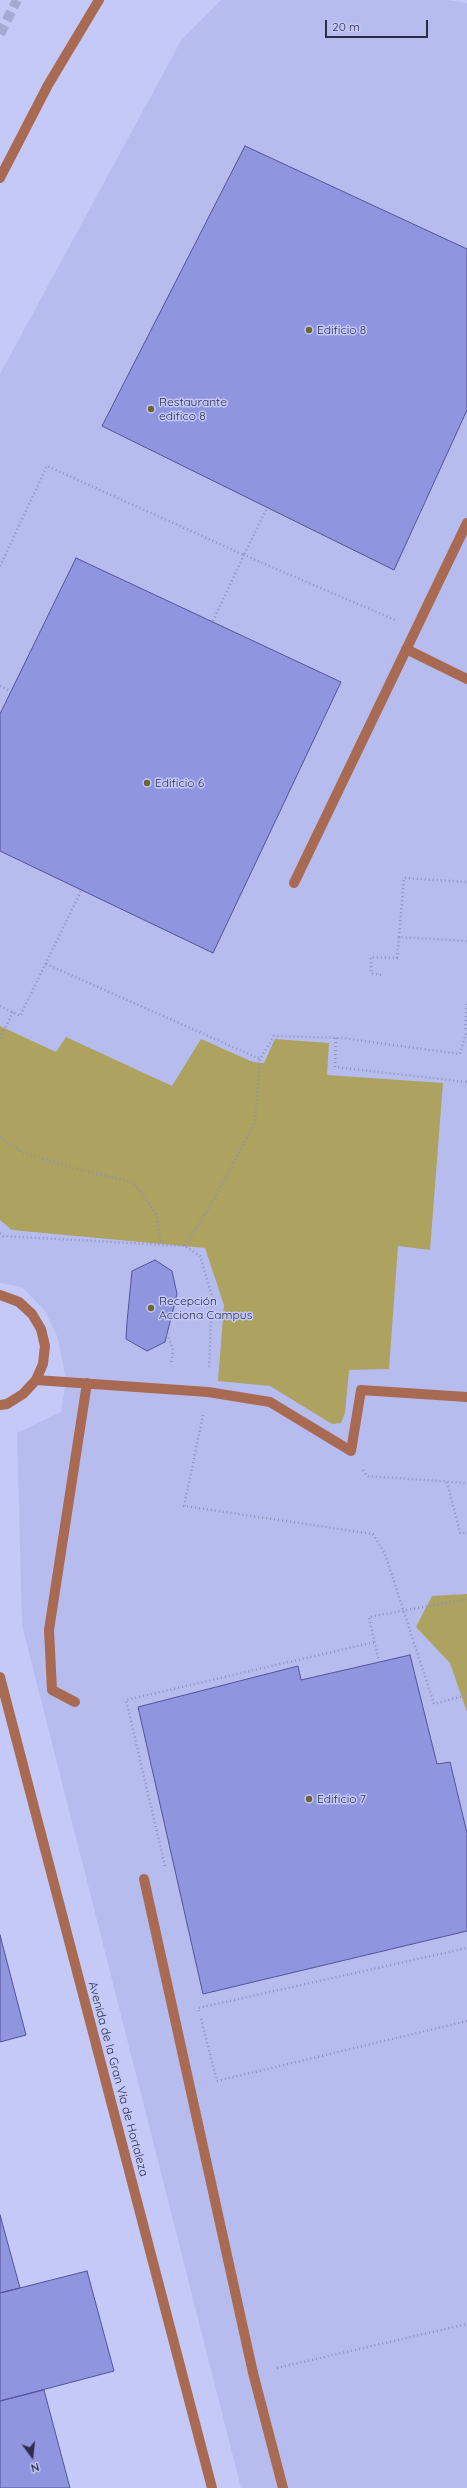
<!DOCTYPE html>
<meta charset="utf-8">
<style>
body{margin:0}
#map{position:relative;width:467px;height:2488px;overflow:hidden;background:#c4c9f8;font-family:Quicksand,sans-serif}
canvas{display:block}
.north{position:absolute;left:12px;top:2436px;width:40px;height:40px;-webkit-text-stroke:3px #c4c9f8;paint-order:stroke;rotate:165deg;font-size:11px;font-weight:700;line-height:16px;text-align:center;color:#2a2c4a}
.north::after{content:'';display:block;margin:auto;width:14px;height:18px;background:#2a2c4a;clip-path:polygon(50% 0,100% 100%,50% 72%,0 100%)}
.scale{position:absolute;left:325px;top:20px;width:103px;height:18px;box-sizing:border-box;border:2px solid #2a2c4a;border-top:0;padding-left:5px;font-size:12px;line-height:14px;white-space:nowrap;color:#2a2c4a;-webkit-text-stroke:3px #c4c9f8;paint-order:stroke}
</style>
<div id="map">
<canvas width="467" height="2488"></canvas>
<div class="north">N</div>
<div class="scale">20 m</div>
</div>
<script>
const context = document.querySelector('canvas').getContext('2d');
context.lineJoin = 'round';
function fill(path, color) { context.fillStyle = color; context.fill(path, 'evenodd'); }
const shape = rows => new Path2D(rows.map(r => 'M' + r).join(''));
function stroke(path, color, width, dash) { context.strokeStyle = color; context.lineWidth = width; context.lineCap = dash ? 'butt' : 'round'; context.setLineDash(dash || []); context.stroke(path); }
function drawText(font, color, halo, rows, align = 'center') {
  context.font = font + ' Quicksand,sans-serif'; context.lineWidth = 3; context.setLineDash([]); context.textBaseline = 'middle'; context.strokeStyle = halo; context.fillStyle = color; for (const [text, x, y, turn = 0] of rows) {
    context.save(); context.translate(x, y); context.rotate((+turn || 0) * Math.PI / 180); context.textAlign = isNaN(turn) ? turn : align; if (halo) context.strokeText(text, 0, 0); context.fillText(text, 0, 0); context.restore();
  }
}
const built = shape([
 [221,0,447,0,467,3,467,2488,241,2488,22,1625,17,1433,61,1412,66,1381,58,1338,45,1311,22,1287,0,1283,0,374,182,39]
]);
const green = shape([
 [0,1026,56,1052,66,1037,172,1086,201,1039,253,1062,264,1063,275,1039,329,1043,327,1075,443,1083,430,1250,398,1246,389,1369,349,1370,345,1413,341,1423,332,1424,270,1386,218,1381,224,1305,205,1248,12,1230,0,1220],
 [467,1594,467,1712,450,1663,416,1627,432,1596]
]);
const building = shape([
 [245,146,467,249,467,410,394,570,102,426,245,146],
 [76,558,341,682,213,953,0,851,0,714,76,558],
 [155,1260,172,1271,177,1294,165,1342,147,1351,126,1339,127,1322,132,1271,155,1260],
 [410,1655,437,1764,450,1762,467,1833,467,1931,203,1994,138,1707,298,1666,301,1680,410,1655],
 [0,1935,26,2035,0,2042,0,1935],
 [0,2215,20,2288,0,2293,0,2215],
 [87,2271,114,2371,0,2401,0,2293,87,2271],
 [44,2390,70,2488,0,2488,0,2401,44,2390]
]);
const majorTunnel = shape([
 [0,34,17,0]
]);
const path = shape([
 [0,566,47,466,244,555,267,508],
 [213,621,244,555,395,620],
 [0,686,11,691],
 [399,937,404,878,467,882],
 [46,964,260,1059],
 [381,975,371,973,371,957,397,958,399,937,467,941],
 [0,1006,20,1016,81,891],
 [465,1029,467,1003],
 [0,1038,13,1012],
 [336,1038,335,1067,467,1082],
 [0,1137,22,1152,74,1168,134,1183,156,1214,161,1244],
 [0,1233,3,1236,185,1246,200,1256,212,1296,209,1368],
 [185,1246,217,1194,255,1122,260,1059,274,1036,342,1038,460,1054,467,1030],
 [167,1334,173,1350,171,1365],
 [203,1415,184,1506,373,1534,385,1554,434,1704,467,1695],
 [363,1470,367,1476,467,1483],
 [447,1482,460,1533,467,1533],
 [379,1662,369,1617,467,1599],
 [165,1866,126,1700,375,1642],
 [199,2011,198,2008,467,1948],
 [201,2019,217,2081],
 [217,2081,467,2021],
 [277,2368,467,2324]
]);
const minor = shape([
 [0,178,48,85,99,0],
 [406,649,467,679],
 [294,883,467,523],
 [0,1295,19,1302,32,1314,41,1329,45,1346,43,1364,36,1380,23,1394,7,1404,0,1405],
 [36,1380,208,1392,270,1402,351,1451,361,1390,467,1397],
 [0,1677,212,2488],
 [75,1702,52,1690,49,1630,87,1383],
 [144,1879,253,2373,283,2488]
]);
const markers = [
 [309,330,4,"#6d6532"],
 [151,409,4,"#6d6532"],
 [147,783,4,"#6d6532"],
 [151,1308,4,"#6d6532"],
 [309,1799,4,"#6d6532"]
];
const poiNames = [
 ["Edificio 8",317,330],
 ["Restaurante",159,402],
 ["edifico 8",159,416],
 ["Edificio 6",155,783],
 ["Recepción",159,1301],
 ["Acciona Campus",159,1315],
 ["Edificio 7",317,1799]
];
const streetNames = [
 ["Avenida de la Gran Vía de Hortaleza",118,2079,75]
];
fill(built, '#b7bcef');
fill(green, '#ada260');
fill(building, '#9095e0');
stroke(building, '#525498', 1);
stroke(majorTunnel, '#a5aad5', 10, [10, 5]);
stroke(path, '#8d91ba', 2.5, [1, 3]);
stroke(minor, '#a96a53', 10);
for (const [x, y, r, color] of markers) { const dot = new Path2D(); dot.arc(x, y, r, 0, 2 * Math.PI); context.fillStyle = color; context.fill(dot); stroke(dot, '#c4c9f8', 1.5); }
drawText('12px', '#2a2c4a', '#c4c9f8', poiNames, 'left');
drawText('12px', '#2a2c4a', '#c4c9f8', streetNames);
</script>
